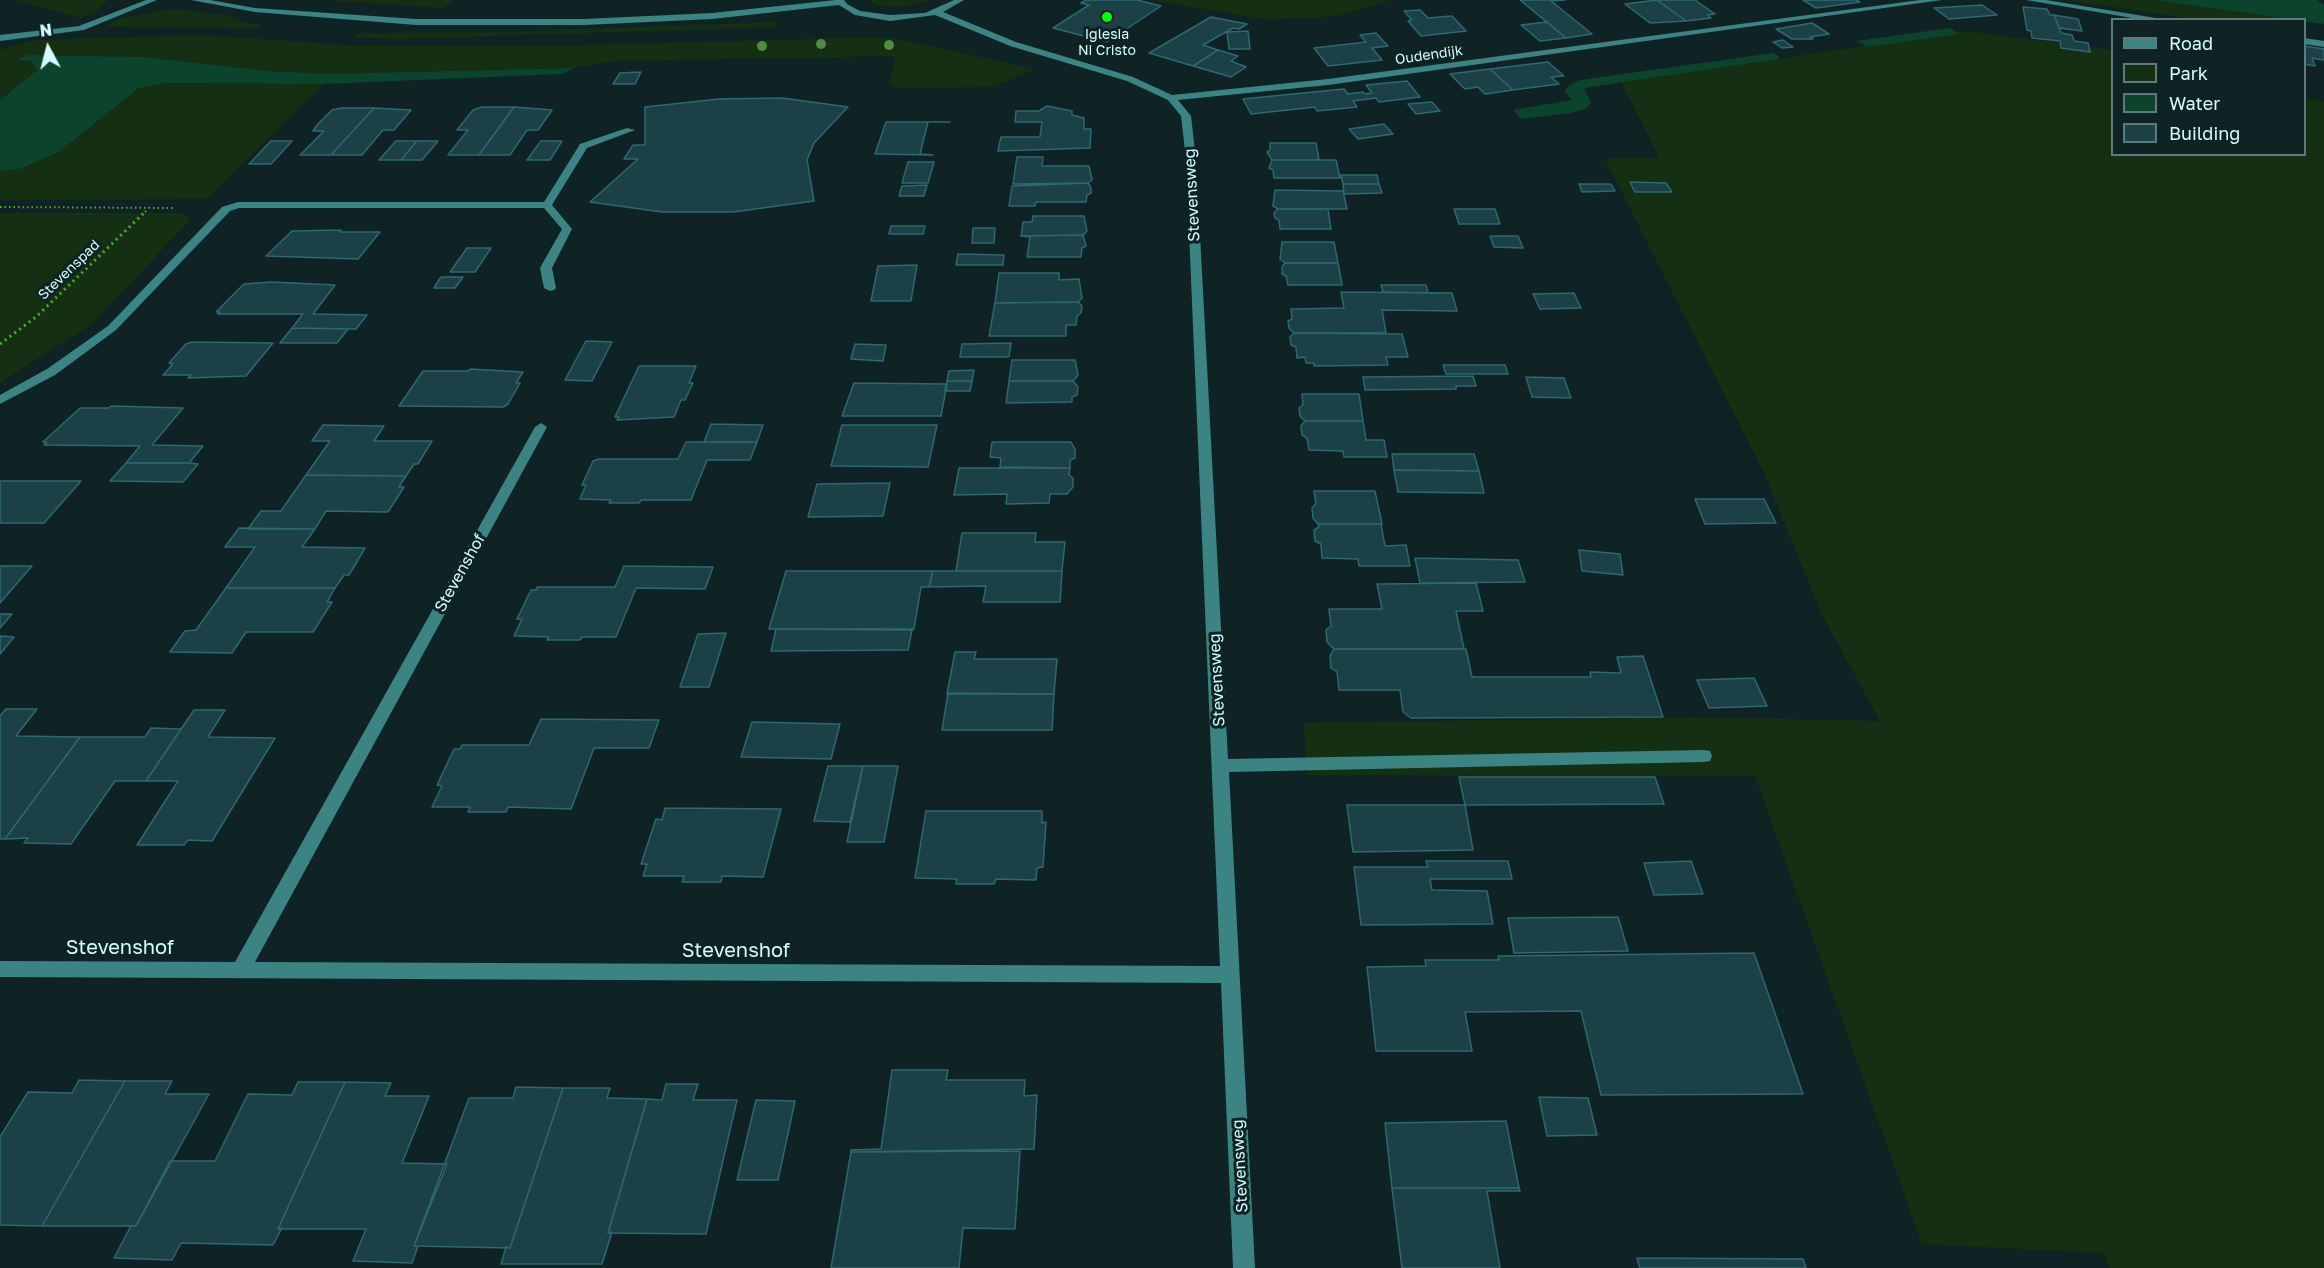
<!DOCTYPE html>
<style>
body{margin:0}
#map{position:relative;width:2324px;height:1268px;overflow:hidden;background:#0f2325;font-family:"Golos Text",sans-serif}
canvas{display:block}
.legend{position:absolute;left:2111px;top:18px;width:195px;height:138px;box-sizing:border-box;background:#0f2325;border:2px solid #5e7a7c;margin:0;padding:8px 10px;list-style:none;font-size:18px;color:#d4fcfe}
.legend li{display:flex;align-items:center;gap:12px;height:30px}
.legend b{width:30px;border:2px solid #5e7a7c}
.north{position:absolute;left:18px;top:18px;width:60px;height:60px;-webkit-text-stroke:4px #0f2325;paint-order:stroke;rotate:353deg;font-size:16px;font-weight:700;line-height:24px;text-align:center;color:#d4fcfe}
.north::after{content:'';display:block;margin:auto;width:21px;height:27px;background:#d4fcfe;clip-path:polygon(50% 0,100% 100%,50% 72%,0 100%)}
</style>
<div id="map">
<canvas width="2324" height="1268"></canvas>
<ul class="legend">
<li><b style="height:8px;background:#3b8483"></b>Road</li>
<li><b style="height:16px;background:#152f12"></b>Park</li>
<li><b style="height:16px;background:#0b432c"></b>Water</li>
<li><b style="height:16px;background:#1b4046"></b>Building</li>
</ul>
<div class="north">N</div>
</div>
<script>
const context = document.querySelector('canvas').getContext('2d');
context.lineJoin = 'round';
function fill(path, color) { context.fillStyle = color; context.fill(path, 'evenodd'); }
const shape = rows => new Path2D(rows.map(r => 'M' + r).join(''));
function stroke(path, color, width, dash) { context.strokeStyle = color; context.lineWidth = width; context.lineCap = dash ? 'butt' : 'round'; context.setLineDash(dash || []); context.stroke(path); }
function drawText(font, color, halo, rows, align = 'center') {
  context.font = font + ' "Golos Text",sans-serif'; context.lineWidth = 6; context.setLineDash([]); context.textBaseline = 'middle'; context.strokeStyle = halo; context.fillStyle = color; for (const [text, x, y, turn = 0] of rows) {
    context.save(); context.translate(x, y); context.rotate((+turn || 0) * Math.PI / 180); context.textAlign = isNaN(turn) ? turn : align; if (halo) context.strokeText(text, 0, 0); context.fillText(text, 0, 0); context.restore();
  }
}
const green = shape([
 [16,0,107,0,107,1,97,11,80,18],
 [321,0,452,0,444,8],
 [868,0,933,0,900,7,877,5],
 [1152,0,1391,0,1337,16,1269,20],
 [2066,0,2154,0,2291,19,2195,19],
 [173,9,228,15,243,22,263,25,257,28,103,27,122,18],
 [779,22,777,27,396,39,354,37,359,33,504,32],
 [1965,31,2112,50,2112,154,2304,154,2305,99,2324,102,2324,1268,2110,1268,2103,1253,1922,1244,1755,776,1307,775,1304,723,1691,717,1880,721,1821,613,1765,475,1605,159,1659,157,1621,82],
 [201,35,363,46,544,46,888,37,1036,69,992,87,898,88,889,84,896,56,614,61,573,68,326,74,269,71,143,57,27,55,18,60,33,61,37,70,0,100,0,50,35,40],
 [166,83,324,84,207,199,0,200,0,171,20,169,59,152,139,88],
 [0,213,183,213,191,219,93,323,0,383]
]);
const water = shape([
 [2154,0,2317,0,2324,5,2324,24],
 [1950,28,1959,34,1868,47,1856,41],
 [1773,53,1779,56,1779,59,1584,88,1591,102,1587,108,1572,113,1521,119,1513,110,1572,100,1565,91,1569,85,1580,80],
 [27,55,143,57,269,71,326,74,573,68,563,74,324,84,166,83,139,88,59,152,20,169,0,171,0,100,37,70,32,61,17,60]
]);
const building = shape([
 [1086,0,1137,0,1161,6,1107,42,1053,28,1089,5,1081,3,1086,0],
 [1520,0,1565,0,1551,1,1592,34,1566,38,1520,0],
 [1657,0,1686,21,1650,23,1625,4,1657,0],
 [1657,0,1695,0,1715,14,1707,15,1711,18,1686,21,1657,0],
 [1803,0,1856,0,1860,2,1816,8,1803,0],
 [1982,5,1997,15,1949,19,1934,8,1982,5],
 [2023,7,2047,9,2050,15,2054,15,2061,33,2072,35,2074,41,2088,43,2090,52,2061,48,2060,41,2032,38,2031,31,2027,30,2023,7],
 [1420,10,1428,18,1452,16,1466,31,1421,36,1408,21,1412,20,1404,11,1420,10],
 [2054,15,2078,19,2082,31,2059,28,2054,15],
 [1211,17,1247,24,1239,29,1233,28,1203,45,1218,50,1193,66,1149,53,1211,17],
 [1547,22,1566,38,1540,41,1521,25,1547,22],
 [1812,23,1829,34,1810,37,1813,39,1792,39,1776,29,1812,23],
 [1248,31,1250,49,1229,49,1227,32,1248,31],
 [1376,33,1388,46,1372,48,1382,60,1328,66,1314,48,1366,42,1360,35,1376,33],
 [1783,40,1793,47,1782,48,1773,42,1783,40],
 [2304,46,2324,49,2324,60,2312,58,2315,66,2304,64,2304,46],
 [1218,50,1238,56,1231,61,1246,67,1231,77,1193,66,1218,50],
 [1548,62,1564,76,1551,77,1559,84,1513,90,1490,69,1548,62],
 [1490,69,1513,90,1485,94,1478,87,1465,89,1450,74,1490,69],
 [641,72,635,84,613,84,620,73,641,72],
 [1407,81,1420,97,1379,102,1376,98,1353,101,1357,107,1317,111,1315,107,1251,114,1243,99,1344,89,1348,94,1363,92,1365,94,1372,93,1366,85,1407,81],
 [782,98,848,107,814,143,807,160,814,201,733,212,662,212,590,202,638,159,624,159,633,145,645,145,645,107,719,99,782,98],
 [1432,102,1440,111,1416,114,1408,104,1432,102],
 [1047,106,1072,111,1072,115,1084,118,1084,129,1091,129,1090,148,998,151,1001,137,1040,137,1042,122,1015,122,1016,111,1039,111,1047,106],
 [482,107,514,107,479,155,448,155,468,130,457,130,473,110,482,107],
 [514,107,552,110,538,130,527,130,510,155,479,155,514,107],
 [342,108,374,108,331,155,300,155,324,131,313,131,318,124,332,110,342,108],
 [374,108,411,110,394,130,383,130,362,155,331,155,374,108],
 [886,122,950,122,928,122,920,154,933,155,875,154,886,122],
 [1384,124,1393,134,1358,139,1349,129,1384,124],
 [271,141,292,141,271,164,249,164,271,141],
 [396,141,417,141,401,160,379,160,396,141],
 [417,141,438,141,422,160,401,160,417,141],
 [541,141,562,141,550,160,527,160,541,141],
 [1270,143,1316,143,1319,160,1272,160,1267,152,1270,150,1270,143],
 [1017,157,1043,157,1042,166,1089,166,1092,180,1088,183,1013,184,1017,157],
 [1272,160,1336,160,1340,178,1274,178,1273,170,1269,168,1272,160],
 [908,162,934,162,928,183,902,183,908,162],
 [1341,175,1377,175,1379,184,1343,184,1341,175],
 [1630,182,1666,183,1672,192,1635,192,1630,182],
 [1088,183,1091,188,1091,193,1087,195,1086,202,1036,202,1035,206,1009,206,1012,186,1088,183],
 [1343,184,1379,184,1382,193,1344,194,1343,184],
 [1579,184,1611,184,1615,191,1582,192,1579,184],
 [927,185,924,196,899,196,902,186,927,185],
 [1275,190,1343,191,1347,209,1278,209,1273,206,1275,190],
 [1278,209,1328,209,1331,229,1280,229,1279,220,1275,218,1274,213,1278,209],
 [1454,209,1495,209,1500,224,1459,224,1454,209],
 [1033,216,1084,216,1087,231,1083,235,1021,236,1023,222,1032,222,1033,216],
 [891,226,925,226,923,234,889,234,891,226],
 [973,228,995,228,994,243,972,243,973,228],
 [341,230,340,232,380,232,358,259,266,256,292,231,341,230],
 [1083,235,1086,246,1082,248,1081,257,1027,257,1030,237,1021,236,1083,235],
 [1490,236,1518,236,1523,248,1494,247,1490,236],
 [1282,242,1334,242,1338,263,1285,263,1280,259,1282,242],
 [467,248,491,248,475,272,450,272,467,248],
 [958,254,1004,255,1003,265,956,265,958,254],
 [1285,263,1338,263,1342,285,1288,285,1286,276,1282,274,1282,267,1285,263],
 [917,265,911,301,871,301,878,266,917,265],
 [999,273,1059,273,1059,280,1079,279,1082,298,1078,302,995,303,999,273],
 [441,277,463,277,455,288,434,288,441,277],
 [272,282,335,285,313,314,367,315,356,329,292,328,303,314,218,314,220,312,216,312,244,284,272,282],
 [1381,285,1426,285,1428,293,1383,292,1381,285],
 [1341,292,1452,293,1457,311,1382,310,1386,333,1294,333,1289,328,1288,321,1292,319,1291,309,1344,308,1341,292],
 [1574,293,1581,308,1540,309,1533,294,1574,293],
 [1078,302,1082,306,1081,313,1077,316,1076,325,1066,325,1066,336,989,336,995,303,1078,302],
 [292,328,356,329,348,329,337,343,280,343,292,328],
 [1294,333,1402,334,1408,357,1386,357,1388,365,1314,366,1314,363,1306,363,1305,357,1297,358,1296,347,1291,345,1290,337,1294,333],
 [586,341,612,342,592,381,565,380,586,341],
 [192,342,273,343,246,376,188,378,191,375,163,375,173,364,169,363,186,344,192,342],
 [1011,343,1009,357,960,357,962,344,1011,343],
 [855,344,886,345,883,361,851,359,855,344],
 [1012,360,1075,360,1078,375,1073,381,1009,381,1012,360],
 [1443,365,1505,365,1508,374,1446,374,1443,365],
 [639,366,696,366,689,383,693,383,685,400,681,400,674,417,617,420,619,417,615,417,639,366],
 [470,369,523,372,516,383,520,383,508,404,503,407,399,406,423,371,468,371,470,369],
 [974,370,972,381,947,381,949,371,974,370],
 [1473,376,1476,386,1456,386,1456,389,1365,390,1363,377,1473,376],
 [1526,377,1564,378,1571,398,1532,397,1526,377],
 [947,381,972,381,970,391,945,391,947,381],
 [1009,381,1073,381,1078,387,1077,395,1072,397,1072,402,1006,403,1009,381],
 [854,383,947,384,941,416,842,416,854,383],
 [1302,394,1359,394,1363,421,1305,421,1300,416,1299,408,1303,405,1302,394],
 [111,406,183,408,152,445,203,446,189,463,126,463,140,446,44,445,47,443,43,442,80,408,109,408,111,406],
 [1305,421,1363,421,1366,440,1384,440,1387,457,1344,457,1343,451,1309,450,1307,438,1302,435,1301,426,1305,421],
 [711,424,763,425,757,442,704,442,711,424],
 [323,425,384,426,374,441,432,441,418,464,414,464,406,476,306,475,330,441,312,441,323,425],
 [842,425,937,425,928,467,831,466,842,425],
 [686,442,757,442,750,460,707,460,691,500,641,500,639,503,609,503,611,500,580,499,586,485,582,485,593,461,599,459,678,459,686,442],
 [992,442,1071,442,1075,449,1075,458,1070,460,1070,468,1000,467,1001,458,990,457,992,442],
 [1392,454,1474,454,1479,471,1394,470,1392,454],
 [126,463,189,463,198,464,183,482,110,481,126,463],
 [959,468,1070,468,1069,475,1073,478,1073,487,1067,494,1050,494,1049,503,1006,504,1007,494,954,495,959,468],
 [1394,470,1479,471,1484,493,1398,492,1394,470],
 [306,475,406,476,399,487,404,487,388,512,326,511,315,529,248,529,261,511,281,511,306,475],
 [0,481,81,481,44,523,0,523,0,481],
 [890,483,883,516,808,517,817,484,890,483],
 [1314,491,1375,491,1382,524,1318,524,1313,518,1312,508,1316,504,1314,491],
 [1695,499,1764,499,1776,523,1705,524,1695,499],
 [1318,524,1381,524,1385,546,1406,545,1410,566,1359,566,1358,559,1322,558,1321,544,1315,541,1314,530,1319,527,1318,524],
 [239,528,315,529,302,547,365,548,349,575,344,575,335,588,226,588,255,547,225,547,239,528],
 [962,533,1036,533,1035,542,1065,542,1062,571,956,571,962,533],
 [1579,550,1620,554,1623,575,1582,571,1579,550],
 [1415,558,1518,560,1525,582,1420,583,1415,558],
 [0,566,32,566,0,603,0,566],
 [624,566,713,567,705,589,636,588,616,637,582,637,580,640,547,640,549,637,514,636,522,619,517,619,531,590,536,590,537,587,615,587,624,566],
 [786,571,933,571,929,587,921,587,914,629,769,629,786,571],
 [933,571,1062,571,1060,602,983,602,986,586,929,587,933,571],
 [1476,583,1483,611,1456,611,1464,649,1334,649,1327,642,1326,630,1331,626,1329,609,1382,609,1377,584,1476,583],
 [226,588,335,588,327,602,332,602,313,632,246,632,232,653,170,652,185,631,196,630,226,588],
 [0,614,12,614,0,628,0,614],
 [776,629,912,630,908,650,771,651,776,629],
 [726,633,709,687,680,687,698,634,726,633],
 [0,636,14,637,0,654,0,636],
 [1334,649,1466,649,1472,677,1591,677,1590,672,1621,673,1617,657,1643,656,1663,717,1411,718,1403,712,1400,690,1339,690,1337,672,1331,668,1330,656,1334,649],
 [955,652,976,652,974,659,1057,659,1054,694,947,694,955,652],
 [1754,678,1767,706,1709,708,1697,680,1754,678],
 [948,693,1054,694,1052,730,942,730,948,693],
 [6,709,37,709,16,736,80,737,5,839,0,839,0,716,6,709],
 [194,710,225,710,208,737,275,738,212,841,188,840,184,845,137,845,178,781,146,781,194,710],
 [541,719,659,720,649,748,594,748,571,809,508,807,506,812,468,812,470,807,432,807,442,786,437,785,454,749,460,749,462,745,529,745,541,719],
 [752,722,840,724,831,759,741,757,752,722],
 [151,728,181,729,146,781,115,781,71,844,24,843,28,838,5,839,80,737,145,737,151,728],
 [828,766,863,766,850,822,814,821,828,766],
 [863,766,898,766,884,842,847,842,863,766],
 [1459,777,1655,777,1664,804,1465,805,1459,777],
 [1347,805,1465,805,1473,850,1353,852,1347,805],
 [665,808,781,809,763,877,722,876,721,882,682,882,684,876,643,876,647,864,641,864,656,819,662,820,665,808],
 [926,811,1042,811,1042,823,1046,822,1043,867,1037,868,1036,880,996,879,994,884,956,884,957,879,915,878,926,811],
 [1426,861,1508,861,1512,879,1430,879,1432,890,1487,891,1493,924,1361,925,1354,867,1428,867,1426,861],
 [1691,861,1703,894,1654,895,1644,863,1691,861],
 [1618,917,1628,951,1514,953,1508,918,1618,917],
 [1754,953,1803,1094,1601,1095,1581,1011,1465,1012,1472,1051,1376,1051,1367,967,1426,966,1425,960,1499,960,1498,956,1754,953],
 [892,1070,948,1070,946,1080,1025,1080,1024,1096,1037,1095,1034,1149,851,1152,851,1150,881,1149,892,1070],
 [79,1080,125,1081,42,1226,0,1225,0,1137,28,1092,72,1093,79,1080],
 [125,1081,172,1081,165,1094,209,1094,136,1226,42,1226,125,1081],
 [298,1082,345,1082,278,1229,282,1228,273,1245,181,1243,172,1260,114,1258,131,1226,136,1226,170,1161,215,1161,248,1094,292,1095,298,1082],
 [345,1082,391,1083,385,1096,429,1096,402,1163,447,1164,414,1246,418,1246,412,1263,353,1261,366,1229,278,1229,345,1082],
 [666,1084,698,1084,693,1100,737,1100,706,1234,608,1233,647,1099,662,1100,666,1084],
 [516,1087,563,1088,510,1248,414,1246,469,1098,513,1098,516,1087],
 [563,1088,610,1088,607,1098,647,1099,608,1233,612,1232,602,1264,501,1264,506,1247,510,1248,563,1088],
 [1539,1097,1588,1098,1597,1135,1547,1136,1539,1097],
 [756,1100,795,1101,778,1180,737,1180,756,1100],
 [1506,1121,1519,1188,1392,1188,1385,1123,1506,1121],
 [1020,1151,1015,1229,963,1228,959,1268,831,1268,851,1152,1020,1151],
 [1392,1188,1519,1188,1520,1191,1487,1191,1500,1268,1402,1268,1392,1188],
 [1637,1258,1803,1259,1806,1268,1640,1268,1637,1258]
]);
const pathFar1 = shape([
 [0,207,174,208],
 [145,212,148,209]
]);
const path = shape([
 [0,344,36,317,146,211]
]);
const minor = shape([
 [146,0,157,0,84,30,0,41,0,35,79,26,146,0],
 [191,0,210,0,255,8,416,19,584,19,712,13,836,0,844,0,847,4,860,11,890,15,925,13,954,0,964,0,943,12,1016,42,1133,77,1172,95,1328,79,1920,0,1942,0,1328,85,1178,100,1191,116,1196,160,1228,759,1704,750,1710,751,1712,756,1710,761,1704,762,1229,772,1255,1268,1233,1268,1221,983,0,977,0,961,235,962,535,427,541,423,547,427,255,962,1220,966,1186,160,1181,116,1168,100,1127,81,1010,46,935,15,890,21,855,15,839,5,712,19,584,25,416,25,255,12,191,0],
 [2026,0,2046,0,2168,20,2144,20,2026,0],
 [2304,38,2324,41,2324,47,2304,44,2304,38],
 [627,128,635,130,587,148,552,205,572,229,552,268,556,288,554,290,550,291,544,288,540,268,562,229,544,208,239,208,230,211,116,330,55,375,0,404,0,395,47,369,108,326,222,207,238,202,544,202,580,144,627,128]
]);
const trees = [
 [821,44],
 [889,45],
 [762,46]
];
const markers = [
 [1107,17,6,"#03fb10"]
];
const farPoinames = [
 ["Iglesia",1107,35],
 ["Ni Cristo",1107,51]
];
const farStreetnames = [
 ["Oudendijk",1429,55,-8],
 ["Stevenspad",69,270,-44]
];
const streetNames = [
 ["Stevensweg",1192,195,-93],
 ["Stevenshof",460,573,-61],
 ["Stevensweg",1217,680,-93],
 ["Stevensweg",1240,1166,-93]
];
const nearStreetnames = [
 ["Stevenshof",120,948],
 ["Stevenshof",736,951]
];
fill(green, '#152f12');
fill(water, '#0b432c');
fill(building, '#1b4046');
stroke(building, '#2e6872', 1.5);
stroke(pathFar1, '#3fb631', 2, [1.5, 3]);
stroke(path, '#3fb631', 3, [2, 4]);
fill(minor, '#3b8483');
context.fillStyle = '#508a45';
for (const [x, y] of trees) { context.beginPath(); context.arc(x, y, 5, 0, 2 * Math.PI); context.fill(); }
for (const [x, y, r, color] of markers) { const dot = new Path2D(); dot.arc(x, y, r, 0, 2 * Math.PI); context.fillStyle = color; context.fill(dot); stroke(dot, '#0f2325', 2); }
drawText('14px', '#d4fcfe', '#0f2325', farPoinames);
drawText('14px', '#d4fcfe', '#0f2325', farStreetnames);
drawText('16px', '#d4fcfe', '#0f2325', streetNames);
drawText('20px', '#d4fcfe', '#0f2325', nearStreetnames);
</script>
